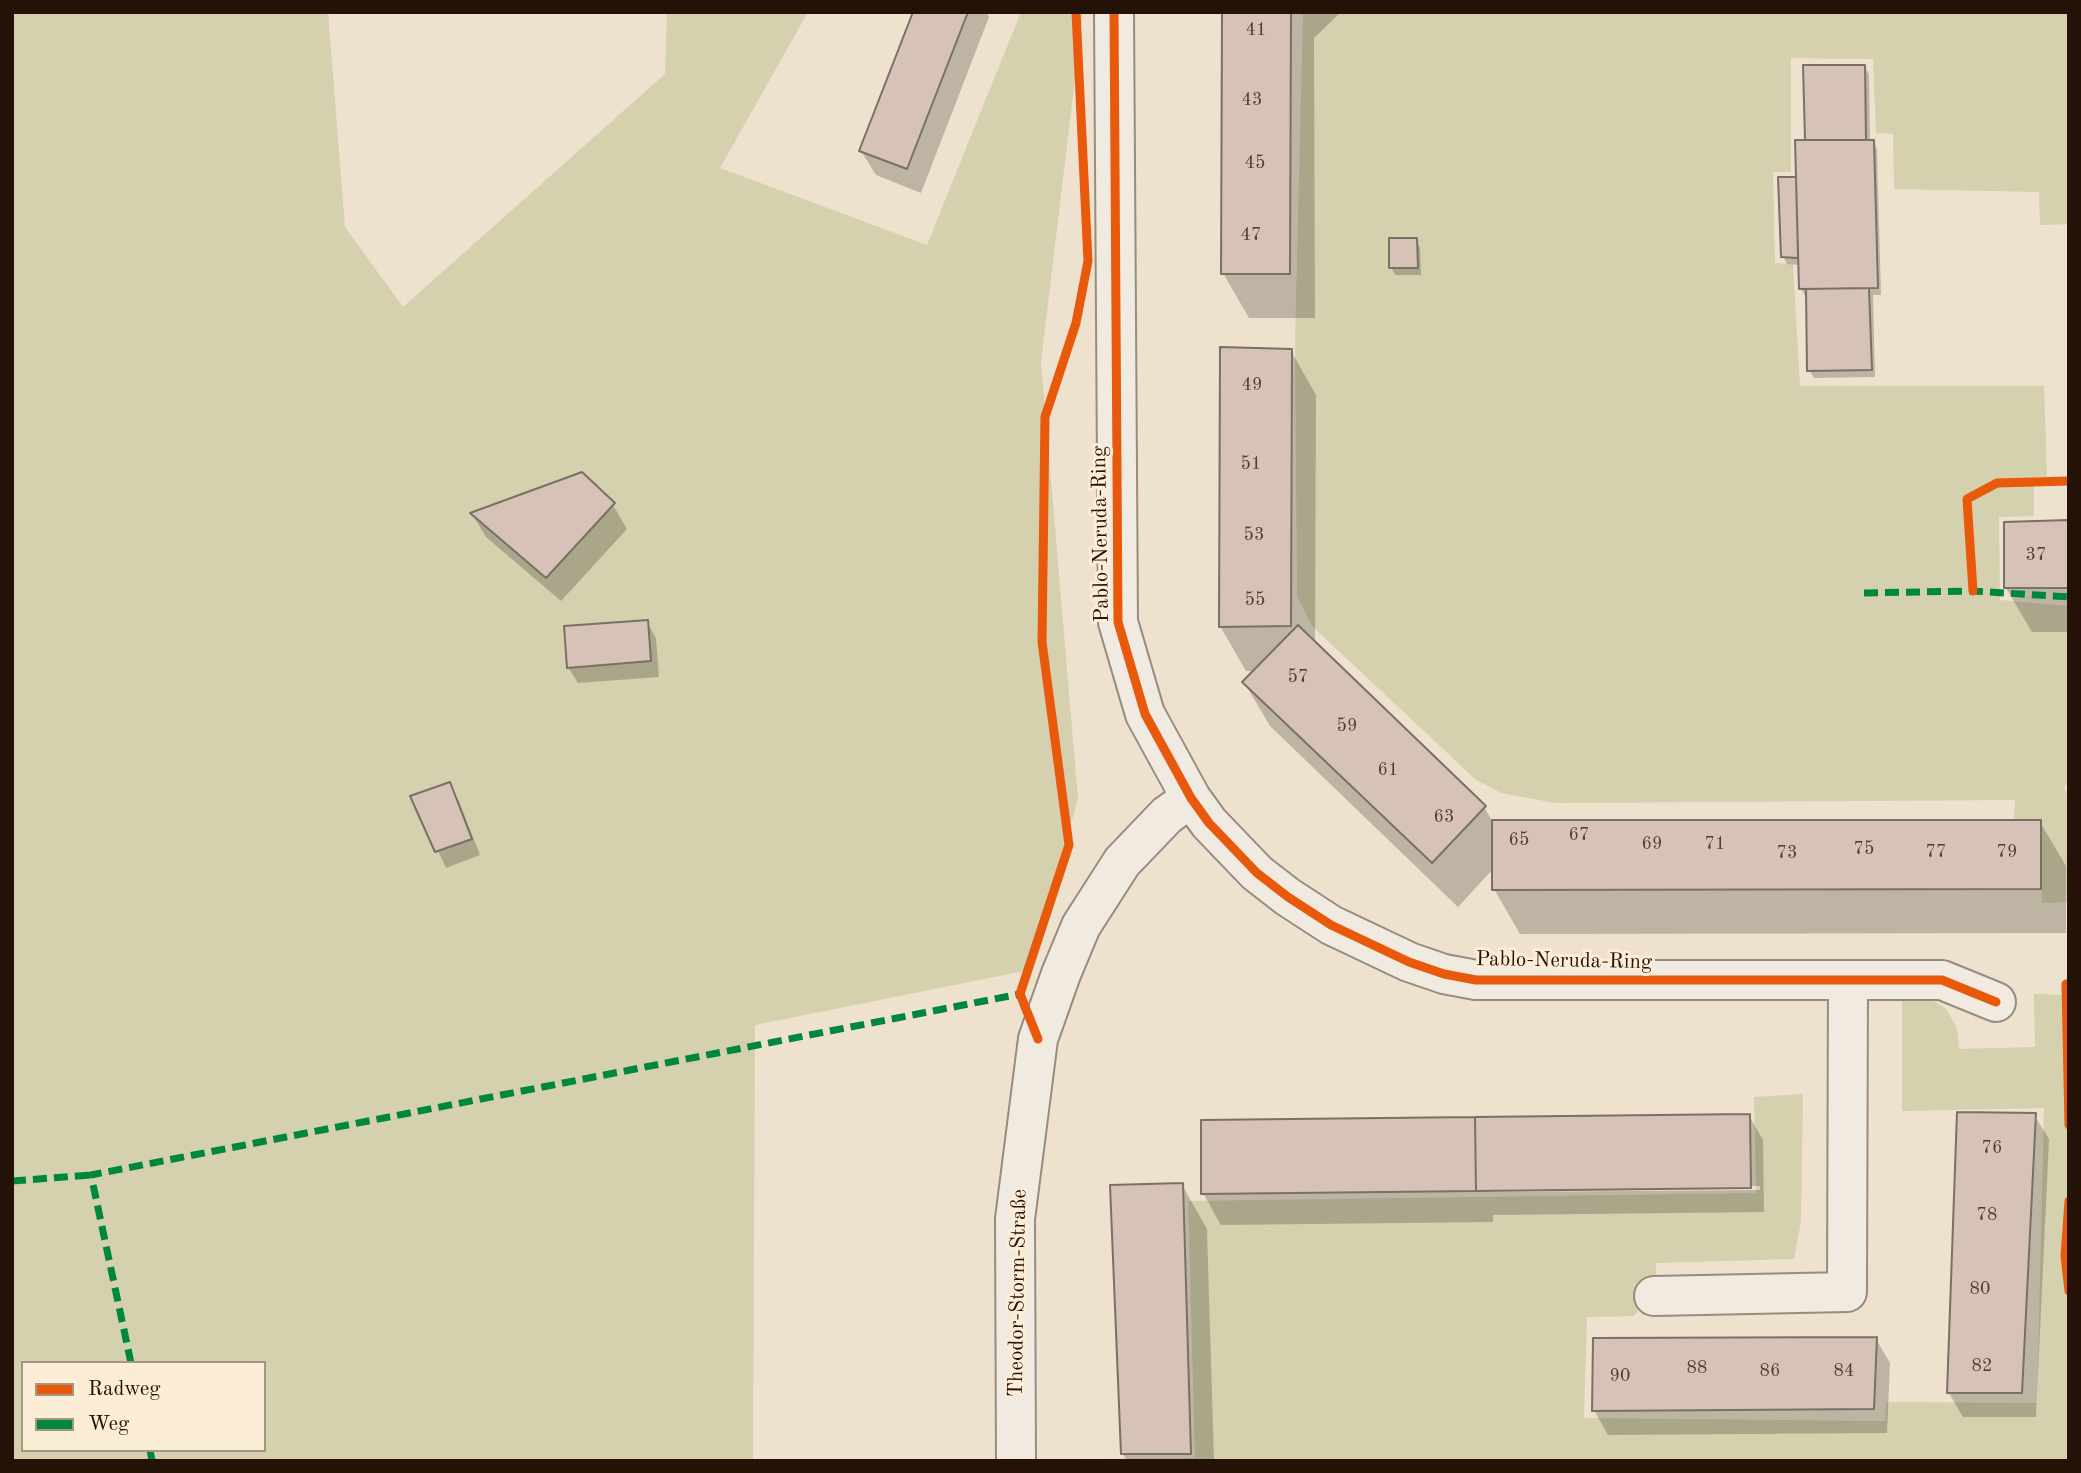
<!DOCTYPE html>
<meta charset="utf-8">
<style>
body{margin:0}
#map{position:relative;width:2081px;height:1473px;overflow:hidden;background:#eee1ce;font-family:"Old Standard TT",serif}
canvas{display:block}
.frame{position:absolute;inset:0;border:14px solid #241206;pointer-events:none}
.legend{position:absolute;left:21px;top:1361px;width:245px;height:91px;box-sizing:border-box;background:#fcedd7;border:2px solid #a69583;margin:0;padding:9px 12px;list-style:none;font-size:21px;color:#241206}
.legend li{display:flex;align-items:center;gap:14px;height:35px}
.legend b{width:35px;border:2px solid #a69583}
</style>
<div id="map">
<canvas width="2081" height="1473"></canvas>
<div class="frame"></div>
<ul class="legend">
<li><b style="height:9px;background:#e8590c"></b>Radweg</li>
<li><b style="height:9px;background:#00873e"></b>Weg</li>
</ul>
</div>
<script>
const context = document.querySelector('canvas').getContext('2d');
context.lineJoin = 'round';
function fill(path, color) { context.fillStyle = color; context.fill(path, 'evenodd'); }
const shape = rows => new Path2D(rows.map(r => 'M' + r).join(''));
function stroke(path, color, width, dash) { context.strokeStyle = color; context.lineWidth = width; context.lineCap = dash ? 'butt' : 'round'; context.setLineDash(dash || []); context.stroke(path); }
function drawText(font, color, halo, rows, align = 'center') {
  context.font = font + ' "Old Standard TT",serif'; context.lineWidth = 6; context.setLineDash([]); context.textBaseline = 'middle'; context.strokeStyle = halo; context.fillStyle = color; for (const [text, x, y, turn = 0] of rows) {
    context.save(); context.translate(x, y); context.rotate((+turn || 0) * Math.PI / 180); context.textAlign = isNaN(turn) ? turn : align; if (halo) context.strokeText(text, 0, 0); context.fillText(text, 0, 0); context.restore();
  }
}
const green = shape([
 [12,12,328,12,345,227,403,307,665,74,667,12,808,12,720,168,927,245,1021,12,1083,12,1041,362,1078,799,1029,970,755,1025,753,1461,12,1461],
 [23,1363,264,1363,264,1450,23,1450],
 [1303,12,2069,12,2069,224,2040,225,2039,192,1894,189,1893,134,1876,133,1873,59,1791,58,1791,172,1773,172,1775,263,1793,264,1800,386,2044,386,2047,477,2034,477,2034,516,1999,517,2000,600,2069,606,2069,785,2064,786,2066,793,2069,793,2069,902,2042,903,2041,821,2014,820,2015,800,1555,803,1501,793,1475,779,1313,627,1297,596,1295,342],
 [2034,994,2069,995,2069,1461,1072,1461,1072,1459,1195,1458,1188,1201,1756,1193,1754,1097,1803,1094,1801,1222,1794,1259,1656,1263,1656,1285,1634,1316,1587,1317,1584,1418,1885,1421,1886,1402,2037,1403,2044,1108,1902,1111,1902,995,1926,996,1946,1009,1957,1028,1959,1049,2035,1047]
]);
const shadow = shape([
 [905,12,986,12,989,17,921,193,876,175,861,151,914,15],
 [1224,12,1341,12,1314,38,1315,318,1249,318,1223,273],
 [1864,66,1869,74,1870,142,1873,142,1877,149,1881,295,1873,295,1875,377,1814,378,1809,370,1808,296,1805,296,1801,288,1800,265,1787,264,1783,256,1780,179,1798,179,1807,142],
 [1416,240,1420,248,1421,275,1395,275,1391,267],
 [1291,351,1316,395,1315,644,1484,807,1493,822,2040,822,2066,866,2066,933,1520,934,1494,889,1494,868,1458,907,1270,726,1244,682,1255,671,1246,671,1220,626],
 [613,505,627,529,561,601,486,537,472,514],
 [2069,523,2069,632,2032,632,2006,588,2005,524],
 [647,622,656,638,659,677,578,683,568,667],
 [449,784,459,801,480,855,446,868,413,797],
 [2034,1115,2049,1139,2036,1417,1963,1417,1949,1393],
 [1749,1116,1763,1140,1764,1212,1493,1215,1493,1222,1221,1225,1203,1193],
 [1760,1186,1760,1190,1493,1192,1493,1189],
 [1182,1185,1207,1229,1214,1461,1127,1461,1123,1454],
 [1876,1339,1890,1363,1887,1433,1608,1435,1594,1410]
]);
const building = shape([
 [913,12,968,12,907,169,859,151,913,12],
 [1222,12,1291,12,1290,274,1221,274,1222,12],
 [1803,65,1865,65,1866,140,1805,140,1803,65],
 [1795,140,1874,140,1878,288,1799,289,1795,140],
 [1778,177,1796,177,1798,258,1781,257,1778,177],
 [1389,238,1417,238,1418,268,1389,268,1389,238],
 [1869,288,1872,370,1807,371,1806,289,1869,288],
 [1220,347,1292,349,1291,626,1219,627,1220,347],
 [582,472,615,503,546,578,470,513,582,472],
 [2069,520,2069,588,2004,588,2004,522,2069,520],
 [648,620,651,661,567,668,564,626,648,620],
 [1298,625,1486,806,1432,863,1242,682,1298,625],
 [450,782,472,839,435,852,410,796,450,782],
 [1492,820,2041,820,2041,889,1492,890,1492,820],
 [1957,1112,2036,1113,2022,1393,1947,1393,1957,1112],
 [1750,1114,1751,1188,1476,1191,1475,1117,1750,1114],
 [1475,1117,1476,1191,1201,1194,1201,1120,1475,1117],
 [1183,1183,1191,1454,1121,1454,1110,1185,1183,1183],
 [1877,1337,1874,1409,1592,1411,1593,1338,1877,1337]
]);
const minor = shape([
 [1114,12,1118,622,1145,714,1191,798,1209,823,1257,873,1288,897,1331,925,1409,962,1444,974,1476,980,1942,980,1996,1002],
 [1654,1296,1847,1292,1848,980],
 [1016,1461,1015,1219,1038,1039,1061,974,1081,926,1122,862,1167,815,1191,798]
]);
const quiet = shape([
 [1864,593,1973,591,2069,597],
 [12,1181,91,1175],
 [131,1363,91,1175,1020,994],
 [150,1450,152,1461]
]);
const cycleway = shape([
 [1114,12,1118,622,1145,714,1191,798,1209,823,1257,873,1288,897,1331,925,1409,962,1444,974,1476,980,1942,980,1996,1002],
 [1973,591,1967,499,1997,483,2069,481],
 [2066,984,2069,1125],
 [1038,1039,1020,994,1069,845,1042,642,1045,417,1076,323,1088,261,1076,12],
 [2069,1201,2065,1256,2069,1291]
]);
const numberNames = [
 ["41",1256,30],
 ["43",1252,100],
 ["45",1255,163],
 ["47",1251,235],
 ["49",1252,385],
 ["51",1251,464],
 ["53",1254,535],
 ["37",2036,555],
 ["55",1255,600],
 ["57",1298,677],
 ["59",1347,726],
 ["61",1388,770],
 ["63",1444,817],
 ["67",1579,835],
 ["65",1519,840],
 ["69",1652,844],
 ["71",1715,844],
 ["75",1864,849],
 ["77",1936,852],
 ["79",2007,852],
 ["73",1787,853],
 ["76",1992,1148],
 ["78",1987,1215],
 ["80",1980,1289],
 ["82",1982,1366],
 ["88",1697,1368],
 ["86",1770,1371],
 ["84",1844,1371],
 ["90",1620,1376]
];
const streetNames = [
 ["Pablo-Neruda-Ring",1101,534,-91],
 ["Pablo-Neruda-Ring",1564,961,1],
 ["Theodor-Storm-Straße",1018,1293,-89]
];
fill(green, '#d5d0ad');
fill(shadow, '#0003');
fill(building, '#d6c2b6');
stroke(building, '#797066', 2);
stroke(minor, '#968c80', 42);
stroke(minor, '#f0eae0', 38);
stroke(quiet, '#00873e', 7, [14, 7]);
stroke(cycleway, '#e8590c', 9);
drawText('18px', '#503e32', null, numberNames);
drawText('21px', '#241206', '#fcedd7', streetNames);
</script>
